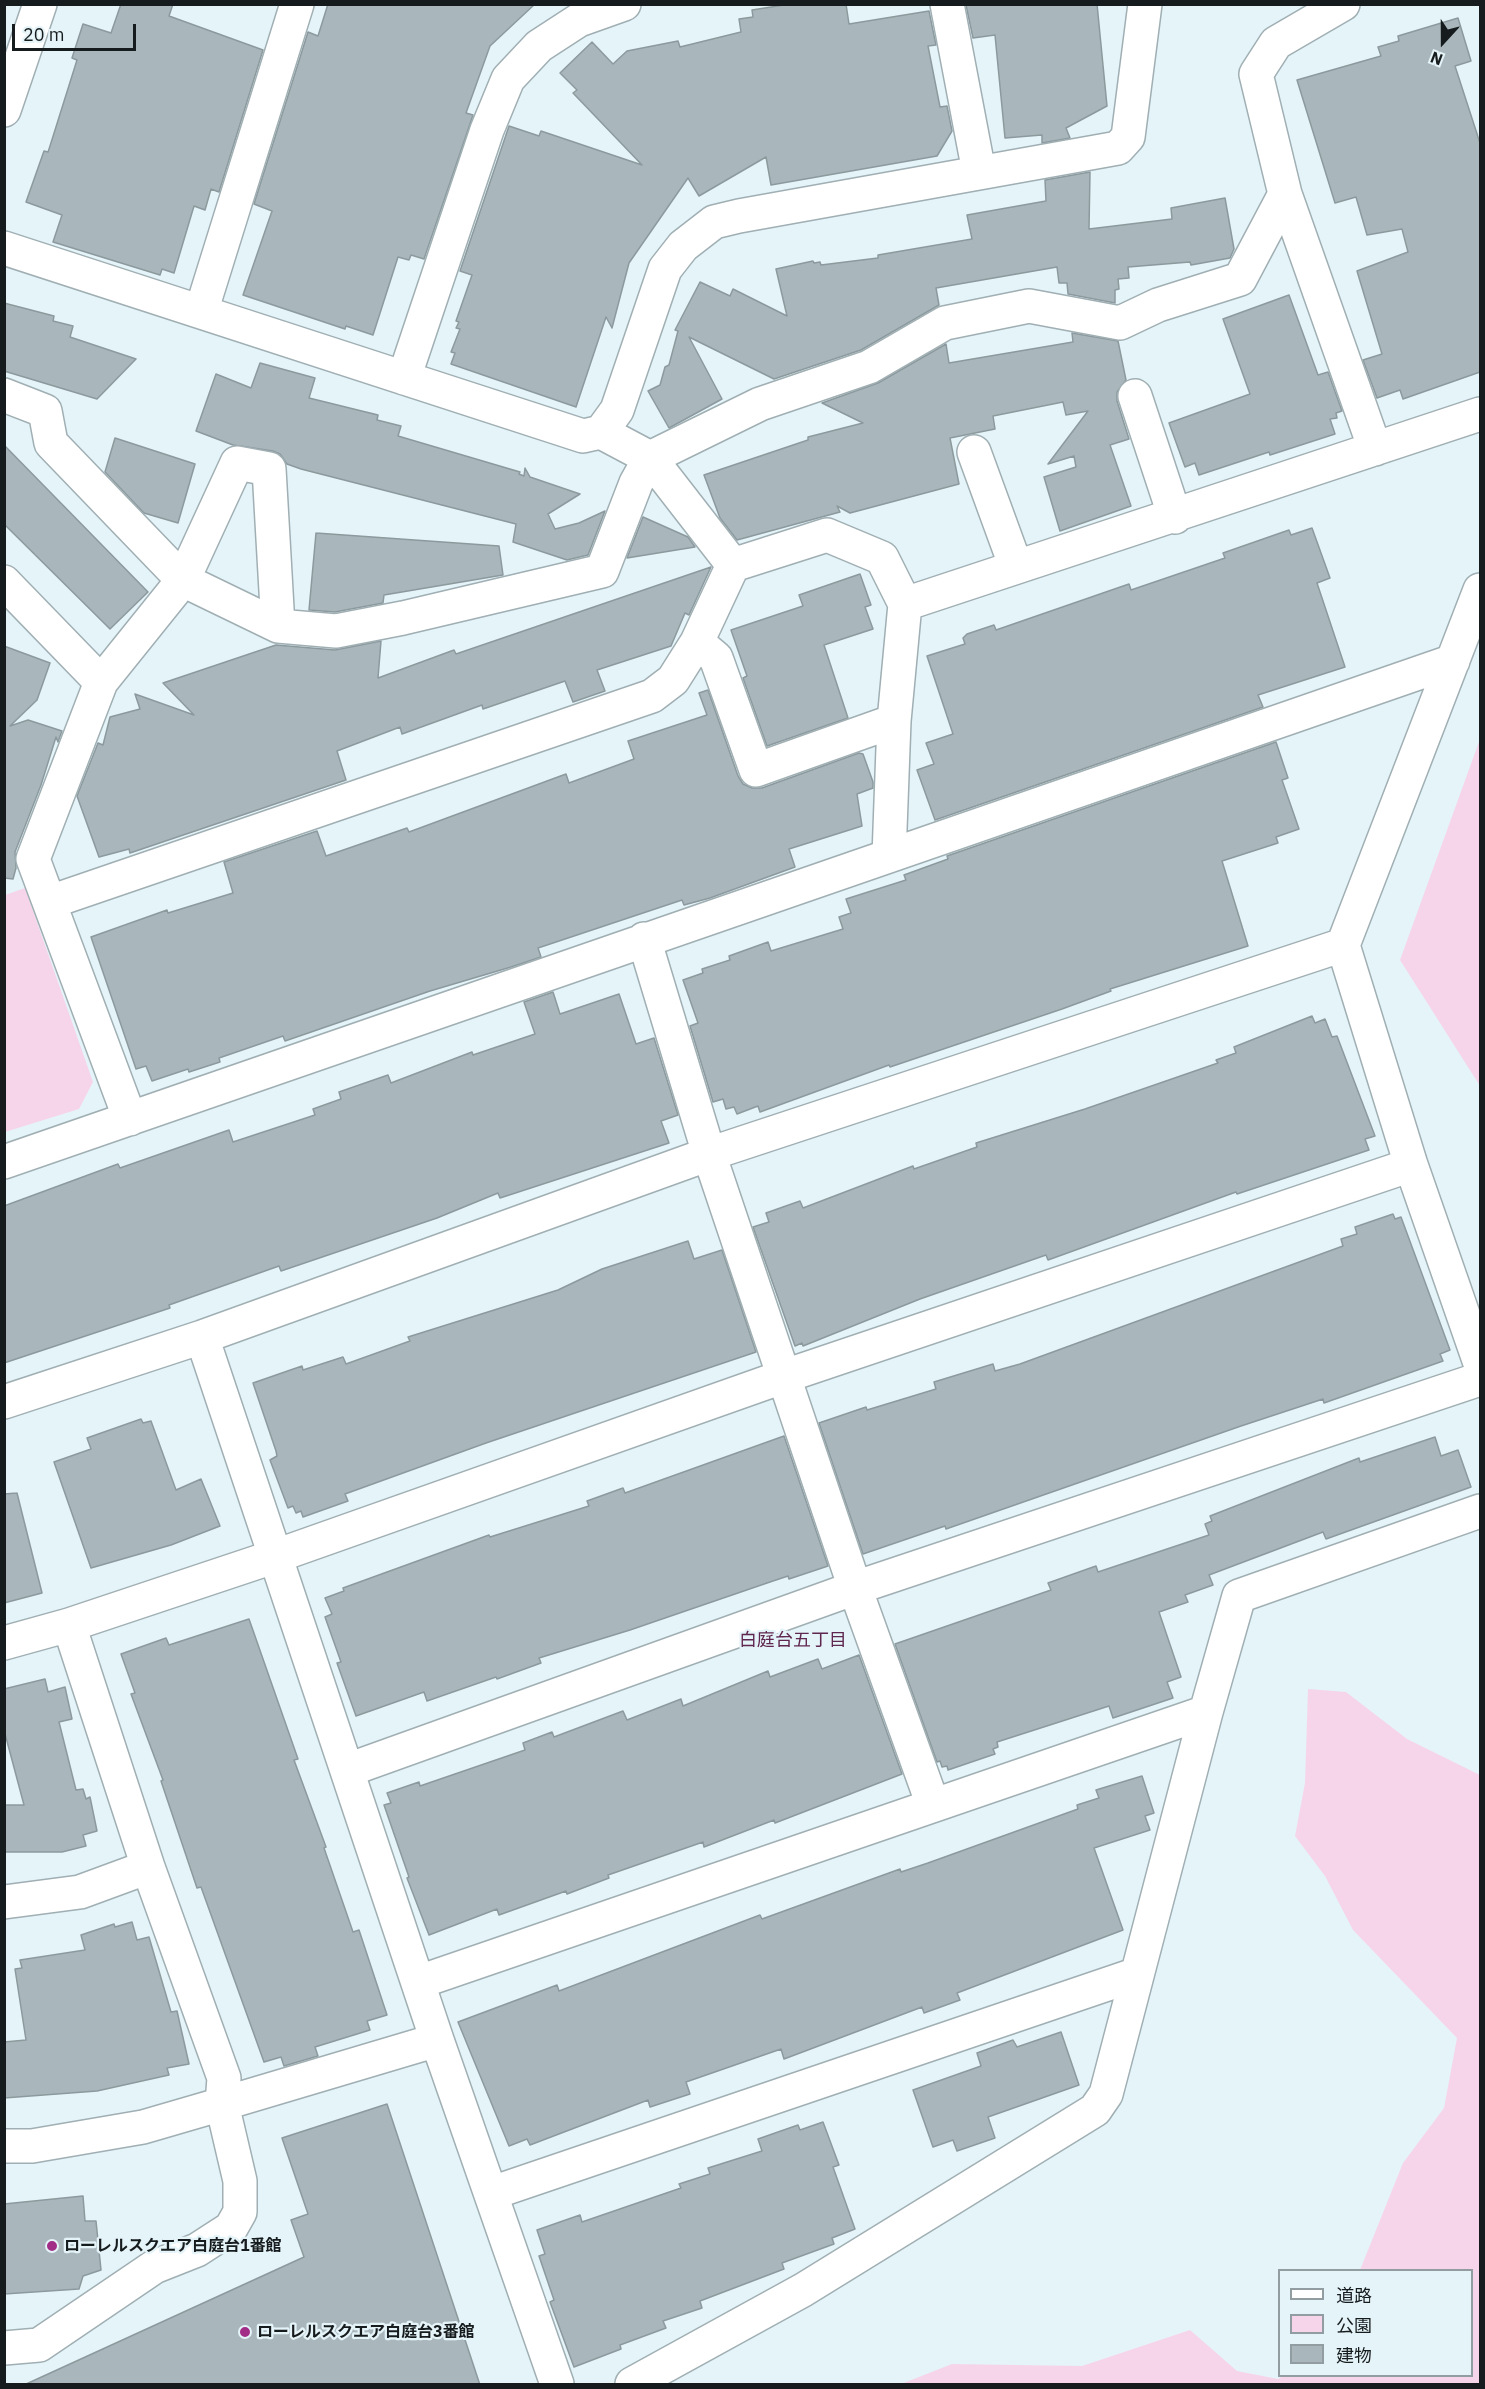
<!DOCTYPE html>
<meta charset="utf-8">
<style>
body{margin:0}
#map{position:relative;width:1485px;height:2389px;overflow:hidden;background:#e5f4f9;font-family:"IBM Plex Sans","Noto Sans JP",sans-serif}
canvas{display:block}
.frame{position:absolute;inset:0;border:6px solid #161b1d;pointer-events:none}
.legend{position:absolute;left:1278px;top:2269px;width:195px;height:108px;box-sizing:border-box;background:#e5f4f9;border:2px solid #929da1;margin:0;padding:8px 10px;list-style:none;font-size:18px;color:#161b1d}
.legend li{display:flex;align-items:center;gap:12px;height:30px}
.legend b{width:30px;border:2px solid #929da1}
.north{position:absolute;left:1413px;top:12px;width:60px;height:60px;-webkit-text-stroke:4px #e5f4f9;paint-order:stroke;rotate:201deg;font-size:16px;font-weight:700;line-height:24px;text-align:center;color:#161b1d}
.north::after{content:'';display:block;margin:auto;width:21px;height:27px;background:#161b1d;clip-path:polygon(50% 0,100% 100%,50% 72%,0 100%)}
.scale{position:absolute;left:12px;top:24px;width:124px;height:27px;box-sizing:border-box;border:3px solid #161b1d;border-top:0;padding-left:8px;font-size:18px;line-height:21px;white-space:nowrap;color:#161b1d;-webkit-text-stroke:4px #e5f4f9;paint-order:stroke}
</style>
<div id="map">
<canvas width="1485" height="2389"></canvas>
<div class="frame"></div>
<ul class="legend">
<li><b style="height:8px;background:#fff"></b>道路</li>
<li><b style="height:16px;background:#f6d5ea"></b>公園</li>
<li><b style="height:16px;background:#a9b7bc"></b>建物</li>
</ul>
<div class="north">N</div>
<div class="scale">20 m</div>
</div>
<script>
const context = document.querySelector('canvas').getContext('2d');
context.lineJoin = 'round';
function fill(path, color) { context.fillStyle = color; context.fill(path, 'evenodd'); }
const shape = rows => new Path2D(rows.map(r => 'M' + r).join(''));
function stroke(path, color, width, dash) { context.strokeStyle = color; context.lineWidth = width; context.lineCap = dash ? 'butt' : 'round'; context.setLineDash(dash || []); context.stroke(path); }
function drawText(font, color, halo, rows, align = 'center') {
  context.font = font + ' "IBM Plex Sans","Noto Sans JP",sans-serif'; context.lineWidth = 4.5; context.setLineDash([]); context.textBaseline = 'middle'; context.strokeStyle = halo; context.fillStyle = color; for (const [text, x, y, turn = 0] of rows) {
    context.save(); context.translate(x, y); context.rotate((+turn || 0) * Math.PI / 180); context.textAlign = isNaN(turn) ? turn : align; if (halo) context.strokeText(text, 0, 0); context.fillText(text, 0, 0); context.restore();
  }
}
const green = shape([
 [1480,739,1480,1086,1400,960],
 [25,888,93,1082,79,1109,5,1132,5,895],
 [1308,1689,1346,1692,1407,1739,1480,1775,1480,2384,901,2384,952,2364,1082,2366,1190,2330,1237,2371,1278,2379,1283,2376,1472,2376,1472,2270,1360,2270,1403,2163,1444,2108,1457,2038,1353,1930,1325,1876,1295,1836,1305,1783]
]);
const building = shape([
 [121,4,173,4,169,16,263,50,219,192,211,189,205,210,194,206,174,273,162,269,160,275,53,242,62,215,26,202,44,151,48,152,50,146,77,60,72,58,83,24,111,33,121,4],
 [328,4,535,4,490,46,466,113,473,115,424,259,411,255,409,260,398,257,373,335,346,326,345,329,243,295,272,211,254,204,308,32,318,36,328,4],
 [790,4,846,4,849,24,929,11,936,45,928,46,940,107,947,106,952,131,937,156,771,185,766,157,699,196,688,178,629,263,612,328,606,317,576,407,451,364,455,353,451,352,460,329,456,328,459,322,456,321,472,275,460,271,509,126,539,136,541,131,642,165,573,93,577,90,560,73,592,42,613,64,627,51,678,41,680,47,741,32,739,19,753,17,752,10,790,4],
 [1097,4,1107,106,1066,128,1070,138,1042,143,1042,135,1005,138,995,35,973,38,966,5,1097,4],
 [1458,18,1471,61,1455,66,1480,143,1480,372,1403,399,1400,390,1377,398,1363,360,1382,354,1357,271,1408,252,1402,229,1367,235,1356,197,1335,203,1297,80,1381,56,1378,47,1399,41,1398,36,1458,18],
 [1090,172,1089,229,1172,219,1171,208,1225,198,1234,249,1230,258,1191,265,1190,262,1128,267,1129,278,1118,279,1119,289,1115,290,1115,303,1068,294,1067,283,1059,283,1057,267,936,288,939,305,861,350,774,379,689,337,722,399,669,428,648,391,660,385,665,367,669,365,678,331,675,330,700,282,730,296,733,289,787,316,776,269,813,261,814,263,820,262,821,265,878,258,878,255,972,239,967,215,1046,201,1045,180,1090,172],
 [1289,295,1318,375,1328,372,1342,411,1336,413,1337,418,1330,419,1335,434,1270,455,1269,452,1199,475,1195,463,1185,467,1169,423,1250,394,1223,319,1289,295],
 [4,303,54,316,53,321,73,326,70,337,136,359,97,399,4,371,4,303],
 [1072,333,1118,341,1126,380,1117,392,1117,401,1129,439,1110,445,1131,506,1060,531,1044,477,1076,467,1074,456,1048,464,1088,411,1066,415,1063,402,993,416,995,429,950,438,959,484,850,513,837,506,840,512,737,540,720,518,704,475,808,440,808,437,863,423,822,403,878,383,946,344,949,363,1073,342,1072,333],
 [260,363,315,378,309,398,378,415,377,420,401,426,398,436,520,472,519,474,524,476,525,468,530,477,580,494,548,514,555,529,579,523,605,511,588,555,567,560,513,542,516,524,301,469,287,464,280,454,273,451,233,445,196,431,216,374,251,388,260,363],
 [115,438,195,464,178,523,144,513,105,472,115,438],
 [4,445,148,592,110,629,4,524,4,445],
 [643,517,688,537,695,547,627,558,643,517],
 [1312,528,1330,578,1317,583,1345,667,1258,695,1263,707,935,820,917,770,934,764,926,743,953,734,927,656,965,644,963,638,967,634,994,625,996,630,1129,584,1131,590,1225,558,1223,553,1289,530,1291,535,1312,528],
 [316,533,499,546,503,575,384,595,383,603,335,612,309,610,316,533],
 [711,567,689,615,685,613,671,646,597,670,605,691,573,702,565,681,483,709,482,705,402,734,400,727,337,751,346,780,130,853,129,849,99,857,77,796,98,743,103,745,110,717,140,709,135,694,194,715,163,683,276,645,335,650,381,641,378,678,454,650,456,654,711,567],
 [860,574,871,605,865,607,873,629,824,645,848,718,767,746,743,678,747,676,731,630,803,606,799,595,860,574],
 [4,646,50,663,37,700,10,726,28,720,62,731,58,742,56,737,41,785,15,852,16,868,13,879,4,878,4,646],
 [708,690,738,776,743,784,752,788,762,788,859,753,863,754,873,782,873,788,857,794,862,826,789,849,795,867,710,898,684,905,682,900,538,948,541,957,511,967,430,991,285,1041,283,1036,219,1058,220,1062,189,1072,188,1069,152,1081,146,1066,136,1069,91,937,167,910,168,913,233,893,224,862,317,831,326,856,407,828,409,832,566,774,569,783,634,759,628,741,707,715,699,693,708,690],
 [1276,742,1288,778,1282,780,1299,829,1276,837,1278,843,1222,861,1248,946,1110,989,1111,991,1062,1009,890,1067,889,1065,760,1112,758,1106,737,1114,734,1107,726,1109,723,1099,713,1102,690,1026,698,1023,683,980,703,973,702,969,730,960,729,956,768,942,771,951,843,929,839,917,851,913,846,899,906,880,904,875,948,859,947,856,1276,742],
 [553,992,560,1014,619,994,636,1044,654,1038,678,1115,661,1121,669,1143,500,1198,498,1193,437,1218,281,1271,279,1266,169,1305,170,1308,4,1363,4,1206,118,1164,120,1168,229,1130,233,1142,315,1115,313,1109,341,1099,339,1092,388,1075,391,1083,472,1052,473,1055,535,1034,524,1002,553,992],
 [1312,1016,1315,1023,1325,1019,1332,1037,1337,1036,1375,1136,1365,1139,1369,1150,1237,1194,1236,1192,1048,1260,1046,1255,920,1299,803,1346,802,1343,795,1346,753,1227,769,1222,766,1213,800,1201,803,1208,913,1166,914,1169,977,1147,976,1143,1085,1109,1218,1063,1216,1060,1236,1053,1234,1047,1312,1016],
 [1393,1214,1395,1219,1401,1217,1450,1350,1440,1354,1443,1361,1324,1403,1323,1399,1241,1426,946,1529,945,1526,863,1554,819,1423,866,1407,867,1410,936,1389,934,1382,993,1364,995,1371,1020,1364,1343,1246,1341,1239,1357,1234,1355,1227,1393,1214],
 [688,1241,694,1259,722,1250,756,1352,486,1443,345,1494,348,1501,303,1517,301,1511,296,1513,293,1506,288,1508,270,1460,277,1456,276,1451,253,1383,302,1366,303,1370,343,1357,346,1364,410,1341,408,1337,558,1290,602,1269,688,1241],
 [141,1419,143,1423,151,1421,176,1490,201,1479,220,1526,171,1545,91,1568,54,1462,91,1449,87,1438,141,1419],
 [784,1436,828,1566,789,1579,788,1576,770,1582,630,1630,539,1658,541,1663,497,1679,496,1677,427,1701,424,1692,356,1716,337,1663,341,1662,325,1617,332,1614,325,1598,344,1591,343,1588,489,1535,490,1537,589,1506,587,1501,623,1488,625,1493,784,1436],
 [1435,1437,1441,1456,1458,1450,1471,1487,1326,1539,1323,1532,1209,1575,1213,1585,1185,1595,1188,1602,1159,1612,1181,1677,1167,1682,1173,1698,1113,1718,1109,1706,997,1742,998,1747,993,1749,995,1754,948,1770,947,1766,942,1767,940,1761,937,1762,895,1644,1051,1590,1048,1583,1096,1566,1098,1572,1209,1535,1205,1524,1212,1521,1210,1516,1359,1458,1360,1462,1435,1437],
 [17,1493,42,1593,4,1603,4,1494,17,1493],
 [249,1619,298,1759,294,1760,326,1847,324,1848,353,1932,359,1930,387,2015,367,2021,370,2030,315,2047,318,2056,284,2066,281,2057,264,2062,201,1887,197,1888,161,1781,163,1780,131,1694,135,1693,121,1654,166,1638,169,1645,249,1619],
 [859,1655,902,1774,775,1823,774,1820,704,1847,703,1842,608,1875,609,1878,567,1894,566,1891,499,1915,497,1909,429,1935,407,1878,409,1877,384,1805,391,1803,387,1793,419,1782,420,1786,525,1750,523,1743,552,1732,554,1737,623,1711,627,1720,681,1699,683,1706,768,1671,770,1677,818,1659,822,1669,859,1655],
 [45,1679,48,1692,65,1687,72,1719,59,1722,76,1790,83,1789,86,1799,90,1797,97,1831,83,1835,86,1846,62,1852,4,1852,4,1805,24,1805,4,1730,4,1689,45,1679],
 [1142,1776,1154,1813,1145,1816,1150,1830,1094,1848,1123,1930,957,1993,960,2000,924,2013,922,2007,784,2059,781,2049,686,2082,690,2094,650,2107,648,2100,530,2145,527,2139,509,2146,458,2022,557,1985,559,1991,760,1915,762,1919,900,1869,901,1872,928,1863,1078,1809,1077,1805,1099,1798,1096,1790,1142,1776],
 [132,1922,137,1940,149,1937,171,2012,177,2011,189,2064,167,2068,169,2075,97,2091,4,2098,4,2042,26,2040,15,1969,22,1968,20,1960,85,1950,81,1935,114,1924,115,1927,132,1922],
 [1061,2032,1079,2085,988,2117,995,2138,957,2151,953,2140,933,2147,913,2090,981,2066,977,2053,1013,2040,1017,2047,1061,2032],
 [387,2104,480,2385,24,2385,304,2257,291,2220,308,2214,282,2138,387,2104],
 [823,2122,839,2165,833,2167,855,2229,832,2238,834,2244,782,2263,784,2269,700,2301,702,2308,663,2321,666,2328,620,2345,621,2349,574,2367,550,2302,554,2300,539,2256,545,2254,537,2230,580,2215,582,2222,681,2188,679,2184,710,2174,708,2168,762,2151,758,2139,798,2125,800,2130,823,2122],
 [83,2196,85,2221,96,2221,101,2270,83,2276,79,2289,4,2294,4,2204,83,2196]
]);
const minor = shape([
 [947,4,979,172],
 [1343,4,1276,43,1256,74,1285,194,1375,449],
 [4,110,40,4],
 [4,248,583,436,601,432,617,410,665,269,683,246,714,222,739,216,1118,148,1128,137,1145,4],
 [201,312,297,4],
 [404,378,487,130,508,79,539,46,579,20,624,4],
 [4,395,45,411,51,443,183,580,278,626,336,631,403,618,602,571,636,483,650,458,760,404,869,367,945,323,1029,306,1120,323,1158,305,1240,279,1285,194],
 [1135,396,1175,517],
 [974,452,1016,567],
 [733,565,827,535,882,558,905,604],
 [4,582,101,682,33,859,130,1119],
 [1480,590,1343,945,1411,1165,1480,1363],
 [697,642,716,658,756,770,894,721],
 [101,682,183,580,237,463,269,469,278,626],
 [889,856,894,721,905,604,1480,414],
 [50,902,652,696,673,680,697,642,733,565,650,458,601,432],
 [644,939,709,1154,855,1588,933,1805],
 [4,1162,1453,661],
 [202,1337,437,2040,557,2384],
 [4,1402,202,1337,709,1154,1343,945],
 [4,1643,69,1625,276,1556,785,1376,1411,1165],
 [348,1770,855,1588,1480,1379],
 [4,1902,80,1892,148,1867],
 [419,1982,1206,1712],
 [4,2146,32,2146,143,2127,222,2104,224,2078,148,1867,69,1625],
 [492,2193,1137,1974],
 [4,2348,39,2345,154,2267,197,2250,231,2228,240,2212,240,2181,222,2104,437,2040],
 [632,2384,803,2290,1095,2110,1106,2094,1206,1712,1239,1596,1480,1511]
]);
const markers = [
 [52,2246,6,"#a22d86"],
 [245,2332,6,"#a22d86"]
];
const poiNames = [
 ["ローレルスクエア白庭台1番館",64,2246],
 ["ローレルスクエア白庭台3番館",257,2332]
];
const neighbourhoodNames = [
 ["白庭台五丁目",793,1641]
];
fill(green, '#f6d5ea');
fill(building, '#a9b7bc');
stroke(building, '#8c9a9e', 1.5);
stroke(minor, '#a0afb3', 36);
stroke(minor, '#fff', 33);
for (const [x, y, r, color] of markers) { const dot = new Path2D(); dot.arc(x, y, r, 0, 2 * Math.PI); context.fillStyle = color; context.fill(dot); stroke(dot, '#e5f4f9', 2); }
drawText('bold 16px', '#161b1d', '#e5f4f9', poiNames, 'left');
drawText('18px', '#5f264f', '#e5f4f9', neighbourhoodNames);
</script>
